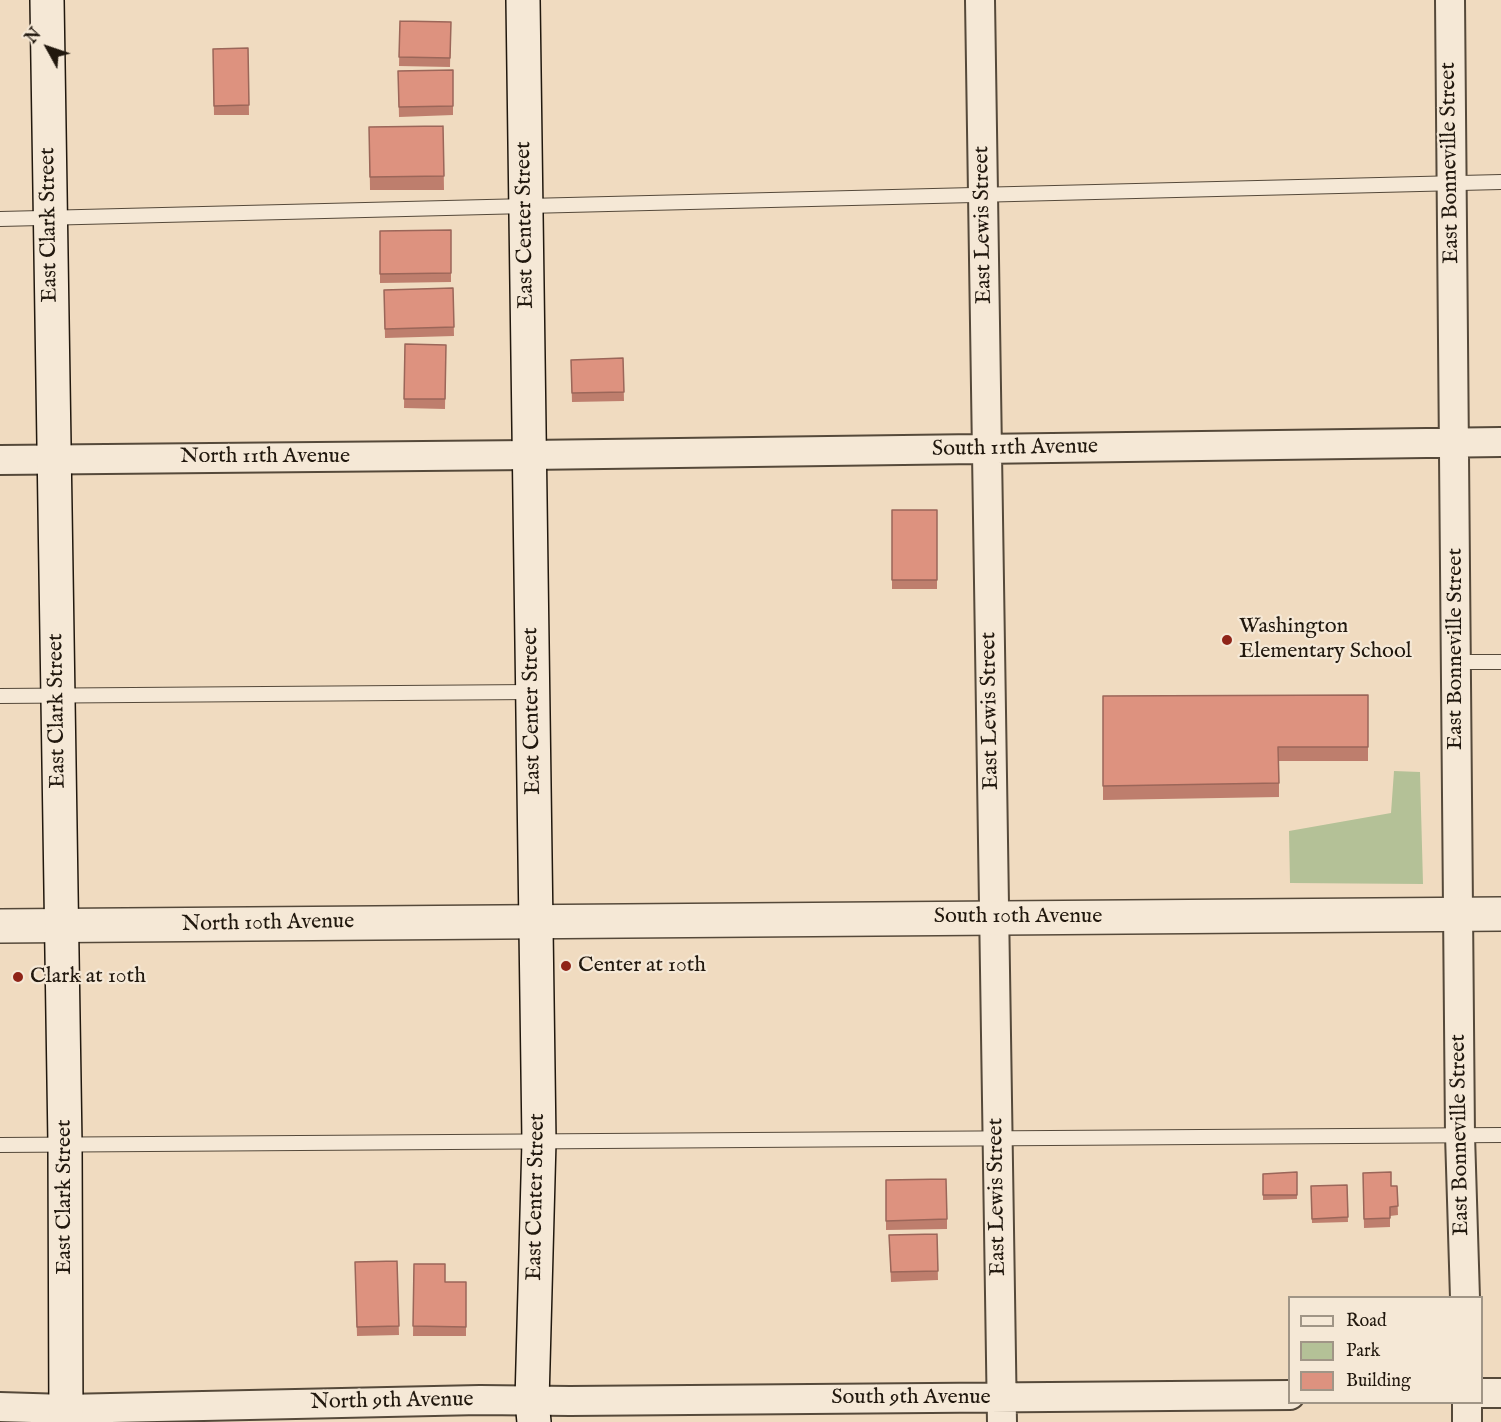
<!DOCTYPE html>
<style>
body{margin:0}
#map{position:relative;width:1501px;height:1422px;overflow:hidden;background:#f0dbc0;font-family:"IM FELL English",serif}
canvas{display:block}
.legend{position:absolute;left:1288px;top:1296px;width:195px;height:108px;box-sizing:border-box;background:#f5e8d6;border:2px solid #a09586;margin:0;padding:8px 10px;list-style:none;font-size:18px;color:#21180e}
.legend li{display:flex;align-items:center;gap:12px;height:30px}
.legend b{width:30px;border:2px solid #a09586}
.north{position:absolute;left:18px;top:18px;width:60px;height:60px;-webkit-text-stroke:4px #f5e8d6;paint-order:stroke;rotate:310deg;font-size:16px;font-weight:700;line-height:24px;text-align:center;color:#21180e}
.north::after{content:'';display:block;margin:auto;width:21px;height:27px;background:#21180e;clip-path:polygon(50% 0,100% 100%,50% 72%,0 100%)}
</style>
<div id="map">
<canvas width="1501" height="1422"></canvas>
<ul class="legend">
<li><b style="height:8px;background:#f5e8d6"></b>Road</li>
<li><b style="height:16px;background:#b4c197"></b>Park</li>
<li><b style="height:16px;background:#dd927f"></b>Building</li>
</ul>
<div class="north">N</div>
</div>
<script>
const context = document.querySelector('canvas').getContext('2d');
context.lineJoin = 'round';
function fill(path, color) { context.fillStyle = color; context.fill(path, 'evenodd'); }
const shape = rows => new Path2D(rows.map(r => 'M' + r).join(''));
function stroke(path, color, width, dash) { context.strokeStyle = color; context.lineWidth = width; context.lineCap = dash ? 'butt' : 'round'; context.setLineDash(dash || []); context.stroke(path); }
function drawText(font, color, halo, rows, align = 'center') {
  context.font = font + ' "IM FELL English",serif'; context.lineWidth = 4.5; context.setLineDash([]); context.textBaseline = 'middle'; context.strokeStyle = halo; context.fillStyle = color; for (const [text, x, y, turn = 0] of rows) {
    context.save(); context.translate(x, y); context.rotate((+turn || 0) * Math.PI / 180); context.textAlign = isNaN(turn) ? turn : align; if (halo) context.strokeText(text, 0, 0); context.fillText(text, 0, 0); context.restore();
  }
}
const green = shape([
 [1394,771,1420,772,1423,884,1290,883,1289,831,1391,813]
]);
const service = shape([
 [0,219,1501,182],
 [1456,662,1501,662],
 [0,696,532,692],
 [0,1145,1501,1135]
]);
const minor = shape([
 [980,0,1002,1422],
 [1450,0,1460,1135,1465,1298],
 [0,460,529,455,1501,442],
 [1482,1393,1501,1393],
 [0,1407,65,1409,480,1400,570,1401,1290,1395],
 [1467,1422,1467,1402]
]);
const tertiary = shape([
 [0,926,1501,914]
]);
const secondary = shape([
 [47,0,65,1144,66,1422],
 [523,0,539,1141,532,1401,534,1422]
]);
const wall = shape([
 [400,21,451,22,450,67,399,66],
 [248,48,249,115,214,115,213,49],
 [453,70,453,115,399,117,398,71],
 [443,126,444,190,370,190,369,127],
 [451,230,451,282,380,283,380,231],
 [453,288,454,336,385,338,384,290],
 [405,344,446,345,445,409,404,408],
 [623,358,624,401,572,402,571,360],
 [892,510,937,510,937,589,892,589],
 [1368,695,1368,761,1279,761,1279,797,1103,800,1103,696],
 [1297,1172,1297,1199,1263,1200,1263,1174],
 [1363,1173,1391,1186,1397,1186,1398,1215,1390,1216,1390,1227,1364,1228],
 [886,1180,947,1219,947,1229,886,1230],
 [1347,1185,1348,1222,1312,1223,1311,1186],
 [937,1234,938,1280,891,1282,889,1235],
 [397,1261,399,1335,357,1336,355,1262],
 [414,1264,445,1282,466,1282,466,1336,413,1336]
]);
const building = shape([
 [400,21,451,22,450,58,399,57,400,21],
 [248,48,249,105,214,106,213,49,248,48],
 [453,70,453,106,399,107,398,71,453,70],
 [443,126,444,176,370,177,369,127,443,126],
 [451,230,451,273,380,274,380,231,451,230],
 [453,288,454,327,385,329,384,290,453,288],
 [405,344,446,345,445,399,404,399,405,344],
 [623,358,624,392,572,393,571,360,623,358],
 [892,510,937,510,937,580,892,580,892,510],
 [1368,695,1368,747,1278,747,1279,783,1103,786,1103,696,1368,695],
 [1297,1172,1297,1195,1263,1195,1263,1174,1297,1172],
 [1391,1172,1391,1186,1397,1186,1398,1206,1390,1207,1390,1218,1364,1219,1363,1173,1391,1172],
 [946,1179,947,1219,886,1221,886,1180,946,1179],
 [1347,1185,1348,1217,1312,1219,1311,1186,1347,1185],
 [937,1234,938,1271,891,1272,889,1235,937,1234],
 [397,1261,399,1326,357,1327,355,1262,397,1261],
 [414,1264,445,1264,445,1282,466,1282,466,1327,413,1326,414,1264]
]);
const markers = [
 [1227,640,6,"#8f2418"],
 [566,966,6,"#8f2418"],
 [18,977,6,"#8f2418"]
];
const streetNames = [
 ["East Bonneville Street",1451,163,-91],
 ["East Clark Street",50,225,-91],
 ["East Center Street",526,225,-91],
 ["East Lewis Street",984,225,-91],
 ["South 11th Avenue",1015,449,-1],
 ["North 11th Avenue",265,457],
 ["East Bonneville Street",1456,649,-90],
 ["East Clark Street",58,711,-91],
 ["East Center Street",533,711,-91],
 ["East Lewis Street",991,711,-91],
 ["South 10th Avenue",1018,917],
 ["North 10th Avenue",268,924,-1],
 ["East Bonneville Street",1461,1135,-91],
 ["East Clark Street",65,1197,-90],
 ["East Center Street",537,1197,-89],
 ["East Lewis Street",998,1197,-91],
 ["South 9th Avenue",911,1398],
 ["North 9th Avenue",392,1402,-1]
];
const poiNames = [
 ["Washington",1239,627],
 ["Elementary School",1239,652],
 ["Center at 10th",578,966],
 ["Clark at 10th",30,977]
];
fill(green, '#b4c197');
stroke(service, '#55493a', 16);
stroke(minor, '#55493a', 32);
stroke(tertiary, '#55493a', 36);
stroke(secondary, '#21180e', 36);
stroke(service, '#f5e8d6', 14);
stroke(minor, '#f5e8d6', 28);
stroke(tertiary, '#f5e8d6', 33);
stroke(secondary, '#f5e8d6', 33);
fill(wall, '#be7e6d');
fill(building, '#dd927f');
stroke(building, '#9b6659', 1.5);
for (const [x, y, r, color] of markers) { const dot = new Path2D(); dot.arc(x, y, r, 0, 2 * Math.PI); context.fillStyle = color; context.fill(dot); stroke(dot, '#f5e8d6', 2); }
drawText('22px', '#21180e', '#f5e8d6', streetNames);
drawText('22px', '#21180e', '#f5e8d6', poiNames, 'left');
</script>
